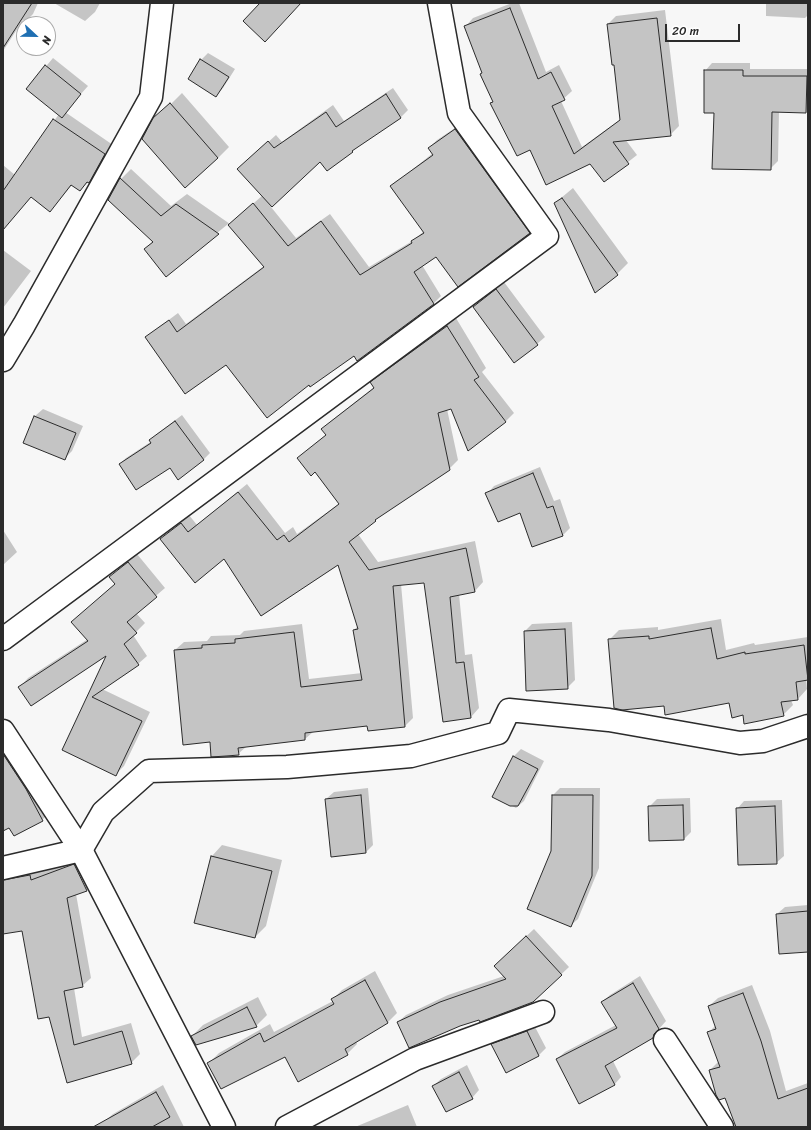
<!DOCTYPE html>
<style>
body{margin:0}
#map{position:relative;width:811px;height:1130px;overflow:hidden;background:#f7f7f7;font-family:Sriracha,sans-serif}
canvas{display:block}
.frame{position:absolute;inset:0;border:4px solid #2b2b2b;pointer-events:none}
.north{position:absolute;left:16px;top:16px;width:40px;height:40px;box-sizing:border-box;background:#fff;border:1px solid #aaa;border-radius:50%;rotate:112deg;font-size:11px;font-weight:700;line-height:16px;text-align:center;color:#2b2b2b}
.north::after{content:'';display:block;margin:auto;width:14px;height:18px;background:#1f6fb2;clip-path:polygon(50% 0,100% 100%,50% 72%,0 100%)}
.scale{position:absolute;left:665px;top:24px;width:75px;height:18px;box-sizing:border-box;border:2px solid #2b2b2b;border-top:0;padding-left:5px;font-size:12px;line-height:14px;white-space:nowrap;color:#2b2b2b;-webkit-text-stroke:3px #fff;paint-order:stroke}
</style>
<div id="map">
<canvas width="811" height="1130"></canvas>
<div class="frame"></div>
<div class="north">N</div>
<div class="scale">20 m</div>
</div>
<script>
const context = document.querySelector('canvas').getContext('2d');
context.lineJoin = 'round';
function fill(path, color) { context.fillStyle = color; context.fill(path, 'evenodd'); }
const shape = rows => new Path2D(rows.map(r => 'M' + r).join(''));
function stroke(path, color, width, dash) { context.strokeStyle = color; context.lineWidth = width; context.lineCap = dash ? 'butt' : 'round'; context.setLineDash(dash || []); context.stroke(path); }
const shadow = shape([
 [3,3,38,3,33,14,26,21,23,20,3,51],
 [54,3,100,3,95,12,85,21],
 [512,3,519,3,546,72,559,65,572,91,561,101,582,147,621,119,615,64,613,64,608,24,616,16,665,10,679,126,670,135,625,139,637,155,604,181,591,163,530,149,492,103,494,101,465,27,473,18],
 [766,3,808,3,808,15,805,18,766,16],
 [208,53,235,69,223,88,216,96,201,60],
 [53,58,88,86,65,112,113,145,97,173,80,190,72,185,50,211,32,196,7,224,3,221,3,165,15,175,59,114,27,89],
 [712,63,750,63,750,69,808,69,808,112,779,112,778,161,770,169,715,112,705,71],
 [393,88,408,110,401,117,359,145,327,170,321,161,271,207,296,238,330,214,369,267,414,240,424,231,392,186,433,153,429,148,437,140,464,122,537,224,529,233,436,256,422,265,441,296,433,304,309,384,226,363,146,337,178,313,186,324,264,266,228,224,166,275,145,249,153,241,109,200,121,179,131,169,171,206,187,194,230,224,263,195,246,162,276,135,282,142,333,105,344,121],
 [182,93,229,147,218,158,163,112],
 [573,188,628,263,617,274,555,203],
 [3,250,31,271,3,308],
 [504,282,545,337,537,344,474,307],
 [456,318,486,368,482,372,514,413,506,421,451,408,447,409,458,460,449,469,382,514,358,534,378,562,475,541,483,582,475,591,459,594,465,655,472,654,479,708,471,717,425,582,401,584,413,718,405,726,368,725,313,732,305,739,247,746,238,754,211,741,175,650,184,642,207,641,211,636,240,635,244,631,302,624,309,679,362,673,354,630,358,626,339,564,225,558,161,539,189,515,197,525,247,484,285,533,293,527,297,534,340,503,315,471,298,458,327,434,323,429,331,421,374,387,372,383,380,374],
 [43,409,83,426,72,451,64,459,24,442,35,416],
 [182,415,210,453,203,460,120,464,126,458,152,441,157,434],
 [540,467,554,501,560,499,570,528,563,535,533,546,520,512,487,494,494,486],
 [3,530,17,552,3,565],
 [137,554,165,588,136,613,145,623,133,635,147,656,138,664,102,689,150,712,124,766,116,774,63,750,108,653,20,687,28,678,88,639,116,583,111,577],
 [721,619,726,650,754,643,755,645,808,637,808,679,806,679,807,689,798,699,791,700,793,705,783,715,744,714,730,702,665,705,609,640,619,630,658,627,658,630],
 [572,622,575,680,567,688,525,631,532,624],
 [3,728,53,809,42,820,9,826,3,830],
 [521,749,544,761,524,801,516,808,493,796,514,756],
 [368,788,373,845,366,852,326,799,334,792],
 [560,788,600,788,599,868,578,919,570,926,553,795],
 [690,798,691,832,684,839,649,807,657,799],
 [782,800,784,856,776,863,737,809,744,801],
 [222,845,282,860,266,926,255,937,212,856],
 [83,856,95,882,87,890,76,894,91,978,82,986,74,988,82,1037,131,1023,140,1054,131,1063,68,1081,23,929,3,933,3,873,39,866,40,872],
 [808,905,808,951,777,914,785,907],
 [534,929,569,967,533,1001,479,1019,398,1022,406,1015,448,995,504,976,502,959],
 [375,971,397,1013,387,1023,356,1041,357,1044,347,1054,285,1055,209,1063,219,1053,270,1024,274,1032,333,1001,332,1000,342,990],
 [640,976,666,1021,652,1037,613,1061,621,1077,614,1085,557,1059,565,1052,616,1025,602,1002,610,995],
 [752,985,770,1031,786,1091,808,1083,808,1127,737,1127,726,1097,710,1070,719,1061,708,1033,716,1025,709,1006,718,998],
 [258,997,267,1015,256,1026,192,1036,203,1025],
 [534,1025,546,1048,539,1055,493,1044,500,1037],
 [467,1065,479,1090,472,1098,433,1086,441,1079],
 [163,1085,184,1127,109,1127,105,1121,113,1114],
 [408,1105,417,1127,355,1127]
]);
const building = shape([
 [3,3,32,3,3,48,3,3],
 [260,3,301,3,265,42,243,21,260,3],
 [510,8,538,79,551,72,565,100,552,106,574,154,620,120,614,65,612,65,607,24,657,18,671,136,613,142,629,164,604,182,590,164,546,185,530,150,517,156,490,103,493,102,480,74,482,73,464,26,510,8],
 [200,59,229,77,216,97,188,79,200,59],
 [45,65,81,94,62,118,26,89,45,65],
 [704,70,743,70,743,76,807,76,806,113,772,112,771,170,712,169,714,113,704,113,704,70],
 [386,94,401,118,352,151,353,152,327,171,320,162,272,207,237,169,268,141,274,148,326,112,336,127,386,94],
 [170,103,218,158,185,188,142,139,153,118,170,103],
 [53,119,105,154,89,183,87,182,80,191,71,185,50,212,31,197,3,230,3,191,53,119],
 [455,129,530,233,458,287,436,257,414,272,434,304,357,361,354,356,310,387,309,385,267,418,226,365,185,394,145,337,169,320,177,332,264,267,228,225,253,203,288,246,321,221,360,275,412,243,411,241,424,233,390,186,433,155,428,148,455,129],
 [120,178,161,216,176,204,219,234,166,277,144,249,153,242,108,200,120,178],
 [562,198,618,275,595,293,554,203,562,198],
 [496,289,538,345,514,363,473,307,496,289],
 [447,326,479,377,474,380,506,422,468,451,451,409,438,413,450,470,375,520,376,521,349,542,369,570,466,548,475,592,450,597,456,663,464,662,471,718,443,722,424,583,393,586,405,727,368,731,367,726,305,733,305,740,238,748,239,755,226,756,211,757,210,742,183,745,174,650,202,648,202,645,235,643,235,639,294,632,301,687,362,680,353,630,358,629,338,565,261,616,224,559,195,583,160,539,181,523,188,532,238,492,277,540,284,535,289,542,339,504,315,472,311,476,297,458,326,435,321,429,374,388,370,382,447,326],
 [34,416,76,433,65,460,23,443,34,416],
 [175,421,204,460,178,480,170,468,136,490,119,464,151,443,149,440,175,421],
 [533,473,547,508,553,506,563,536,532,547,520,513,498,522,485,493,533,473],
 [128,562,157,597,127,622,137,633,124,644,139,665,92,697,142,721,116,776,62,750,106,656,31,706,18,687,88,641,71,622,115,584,109,577,128,562],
 [711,628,717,659,745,652,745,654,804,645,808,680,796,682,798,700,781,702,784,716,744,724,743,715,732,718,729,703,665,715,664,706,622,710,614,708,608,639,649,636,649,639,711,628],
 [565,629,568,689,526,691,524,631,565,629],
 [3,754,26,789,43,821,14,836,9,828,3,831,3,754],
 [513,756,538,769,518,806,510,806,492,797,513,756],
 [361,795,366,853,331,857,325,799,361,795],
 [552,795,593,795,592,876,571,927,527,909,551,851,552,795],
 [683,805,684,840,649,841,648,806,683,805],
 [775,806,777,864,738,865,736,808,775,806],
 [211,856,272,871,255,938,194,923,211,856],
 [74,864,87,891,67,898,83,987,64,991,74,1045,122,1031,132,1064,67,1083,49,1017,38,1019,22,931,3,934,3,880,30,875,31,880,74,864],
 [808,911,808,952,779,954,776,914,808,911],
 [526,936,562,975,533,1002,480,1022,479,1020,460,1026,409,1048,397,1022,440,1002,506,979,494,966,526,936],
 [365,980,388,1023,345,1049,348,1055,298,1082,285,1057,221,1089,207,1063,260,1033,264,1042,334,1004,331,999,365,980],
 [633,983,659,1029,654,1034,653,1038,605,1066,615,1085,579,1104,556,1059,617,1028,601,1002,633,983],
 [743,993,761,1041,778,1099,808,1088,808,1127,736,1127,725,1098,719,1100,716,1095,709,1070,720,1067,707,1032,716,1029,708,1006,743,993],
 [247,1007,257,1027,196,1045,191,1036,247,1007],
 [527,1031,539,1056,506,1073,491,1044,527,1031],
 [459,1072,473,1099,446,1112,432,1086,459,1072],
 [156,1092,170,1117,152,1127,93,1127,156,1092]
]);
const minor = shape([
 [3,360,24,325,151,97,162,3],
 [3,639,547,236,459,113,439,3],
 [3,868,81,850,103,812,149,771,287,767,411,756,498,733,509,710,609,720,740,743,763,741,808,726],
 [665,1040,722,1127],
 [287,1127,415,1059,543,1012]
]);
const tertiary = shape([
 [3,731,81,850,224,1127]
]);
fill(shadow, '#0003');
fill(building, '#c4c4c4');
stroke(building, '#2b2b2b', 1);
stroke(minor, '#2b2b2b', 25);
stroke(tertiary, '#2b2b2b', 25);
stroke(minor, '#fff', 22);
stroke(tertiary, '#fff', 22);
</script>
